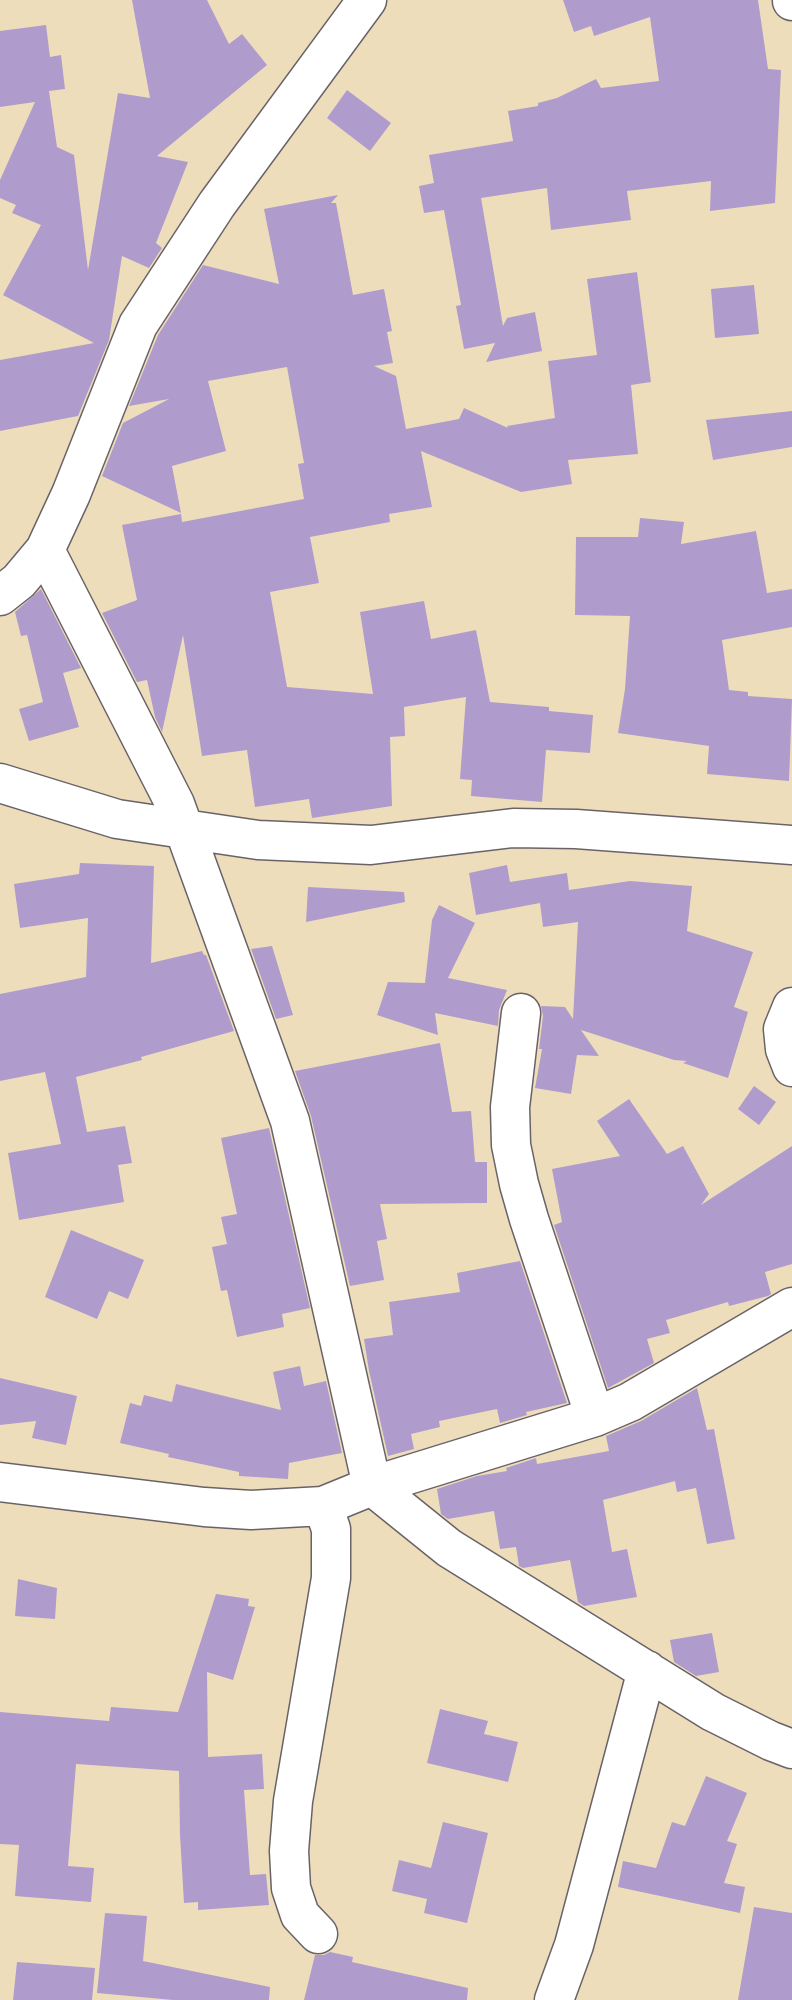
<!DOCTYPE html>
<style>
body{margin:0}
canvas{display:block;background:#edb}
</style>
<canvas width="792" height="2000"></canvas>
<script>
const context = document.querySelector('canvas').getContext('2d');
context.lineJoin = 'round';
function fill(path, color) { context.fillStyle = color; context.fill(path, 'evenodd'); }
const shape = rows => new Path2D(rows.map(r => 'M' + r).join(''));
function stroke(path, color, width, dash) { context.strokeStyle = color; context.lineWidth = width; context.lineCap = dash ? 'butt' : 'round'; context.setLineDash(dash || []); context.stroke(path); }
const building = shape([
 [132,0,207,0,229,44,242,34,267,65,157,156,188,162,156,243,162,248,149,268,122,256,109,340,78,416,0,431,0,360,94,343,3,295,41,225,12,213,16,205,0,198,0,180,35,102,0,107,0,31,46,25,50,57,61,55,65,89,49,91,57,147,74,155,88,270,118,93,150,98],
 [563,0,758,0,768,69,781,70,775,203,710,211,711,181,627,191,631,220,551,230,547,188,481,198,503,326,507,318,535,312,542,351,486,362,495,343,464,349,456,306,461,305,444,210,424,213,419,186,434,183,429,155,513,141,508,111,538,106,538,103,557,98,596,79,601,88,659,81,650,17,594,36,591,26,574,32],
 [347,90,391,123,370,151,327,118],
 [338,195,331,203,336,203,353,295,384,289,392,331,387,332,393,363,374,366,396,376,406,429,459,419,464,408,508,428,507,426,555,418,548,361,597,355,587,279,637,272,651,382,631,385,638,454,568,460,572,484,521,492,421,451,432,507,389,514,390,522,310,537,319,583,270,592,287,687,373,694,360,612,424,601,431,639,476,630,490,702,549,707,549,711,593,715,590,753,546,750,542,802,471,796,472,780,460,779,466,697,404,707,405,736,390,737,392,806,312,818,309,799,255,807,247,750,202,756,183,635,162,732,155,717,147,680,137,682,102,613,137,600,122,525,181,514,182,522,304,499,298,464,304,463,287,367,208,381,226,451,172,466,181,513,102,476,123,423,169,399,129,406,158,335,203,265,279,284,264,209],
 [754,285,759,334,715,338,711,289],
 [792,411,792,447,713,460,706,420],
 [640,518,684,522,681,544,756,531,767,593,792,589,792,627,722,640,729,690,748,692,748,696,792,699,789,781,707,774,709,746,618,733,625,689,630,616,575,615,576,537,638,537],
 [41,589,81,668,63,673,79,727,29,741,19,709,43,702,27,635,21,636,15,612],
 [80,863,154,866,151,963,202,951,204,955,206,955,234,1031,141,1057,142,1060,76,1077,87,1132,125,1126,132,1163,118,1165,124,1202,19,1220,8,1153,61,1144,45,1072,0,1081,0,994,86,977,88,918,20,928,14,884,79,874],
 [507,865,510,882,567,873,569,890,630,881,692,886,687,931,753,952,734,1007,748,1012,728,1078,683,1063,687,1061,674,1060,581,1030,599,1056,577,1055,571,1094,535,1088,542,1049,539,1049,543,1016,541,1006,565,1007,573,1019,578,922,543,927,540,903,476,915,469,873],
 [308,887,404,892,405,902,306,922],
 [439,905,475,923,448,978,507,990,499,1010,498,1026,435,1013,438,1035,377,1015,388,982,425,983,432,920],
 [272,946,293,1015,276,1019,251,949],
 [440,1043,452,1112,471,1111,475,1162,487,1162,487,1203,380,1204,387,1239,377,1241,384,1280,350,1286,311,1116,295,1071],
 [754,1086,776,1102,759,1125,738,1109],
 [629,1099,667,1154,683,1146,709,1194,701,1205,792,1146,792,1264,765,1272,771,1294,768,1296,729,1306,728,1302,666,1320,670,1333,647,1339,654,1363,608,1388,554,1225,562,1222,552,1169,620,1156,597,1121],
 [269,1128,310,1308,282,1314,284,1327,237,1337,227,1290,221,1291,212,1247,227,1244,221,1217,237,1214,221,1138],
 [71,1230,144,1260,128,1299,109,1291,97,1319,45,1297],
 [520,1261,567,1403,526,1412,527,1415,500,1423,497,1409,439,1421,440,1427,411,1434,414,1449,388,1456,369,1371,364,1339,393,1335,389,1302,460,1292,457,1273],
 [300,1366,304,1386,326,1381,342,1453,289,1463,288,1479,239,1476,239,1472,168,1457,169,1454,120,1443,130,1403,141,1406,144,1395,172,1402,176,1384,281,1410,273,1372],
 [0,1378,77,1396,66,1445,32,1438,36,1421,0,1425],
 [697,1388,707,1430,714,1429,735,1539,707,1544,696,1488,677,1492,675,1481,603,1500,612,1552,627,1549,637,1597,584,1606,578,1602,570,1560,523,1568,519,1566,516,1547,500,1549,494,1511,448,1519,441,1514,437,1489,477,1476,507,1471,506,1468,536,1458,537,1464,609,1451,606,1436,641,1421],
 [18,1579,57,1588,55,1619,15,1616],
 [216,1594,249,1599,248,1606,255,1607,233,1680,207,1672,208,1757,262,1754,264,1789,244,1790,250,1875,266,1874,269,1905,198,1910,198,1902,184,1903,180,1835,179,1771,76,1764,68,1866,94,1868,91,1902,15,1896,19,1845,0,1844,0,1712,109,1721,111,1707,178,1712],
 [712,1633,719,1672,696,1676,674,1662,670,1640],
 [440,1709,488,1721,484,1734,518,1742,508,1782,427,1763],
 [706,1776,747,1793,727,1841,737,1844,724,1883,745,1887,740,1913,618,1887,623,1861,656,1868,672,1822,685,1826],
 [443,1822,488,1833,467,1923,424,1913,427,1899,392,1891,399,1860,431,1868],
 [754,1907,792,1913,792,2000,738,2000],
 [105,1913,147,1916,143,1961,270,1987,269,2000,173,2000,97,1993],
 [330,1952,353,1957,352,1962,468,1988,467,2000,304,2000,315,1955,324,1955],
 [17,1962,95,1968,92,2000,13,2000]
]);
const minor = shape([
 [792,0,792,1],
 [45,550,175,804,290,1121,372,1486,449,1548,713,1712,771,1741,792,1749],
 [0,596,19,581,45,550,71,494,138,325,217,204,367,0],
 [0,783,117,819,258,840,371,845,513,828,576,829,792,845],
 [792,1007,783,1029,785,1049,792,1067],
 [521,1013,510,1107,511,1145,519,1184,529,1219,595,1417],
 [0,1482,204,1507,251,1510,323,1506,372,1486,595,1417,630,1402,792,1307],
 [318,1934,300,1915,291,1888,289,1851,293,1801,331,1578,331,1529,323,1506],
 [554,2000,574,1945,647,1670]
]);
fill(building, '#af9ccd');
stroke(minor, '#696368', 41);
stroke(minor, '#fff', 38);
</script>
